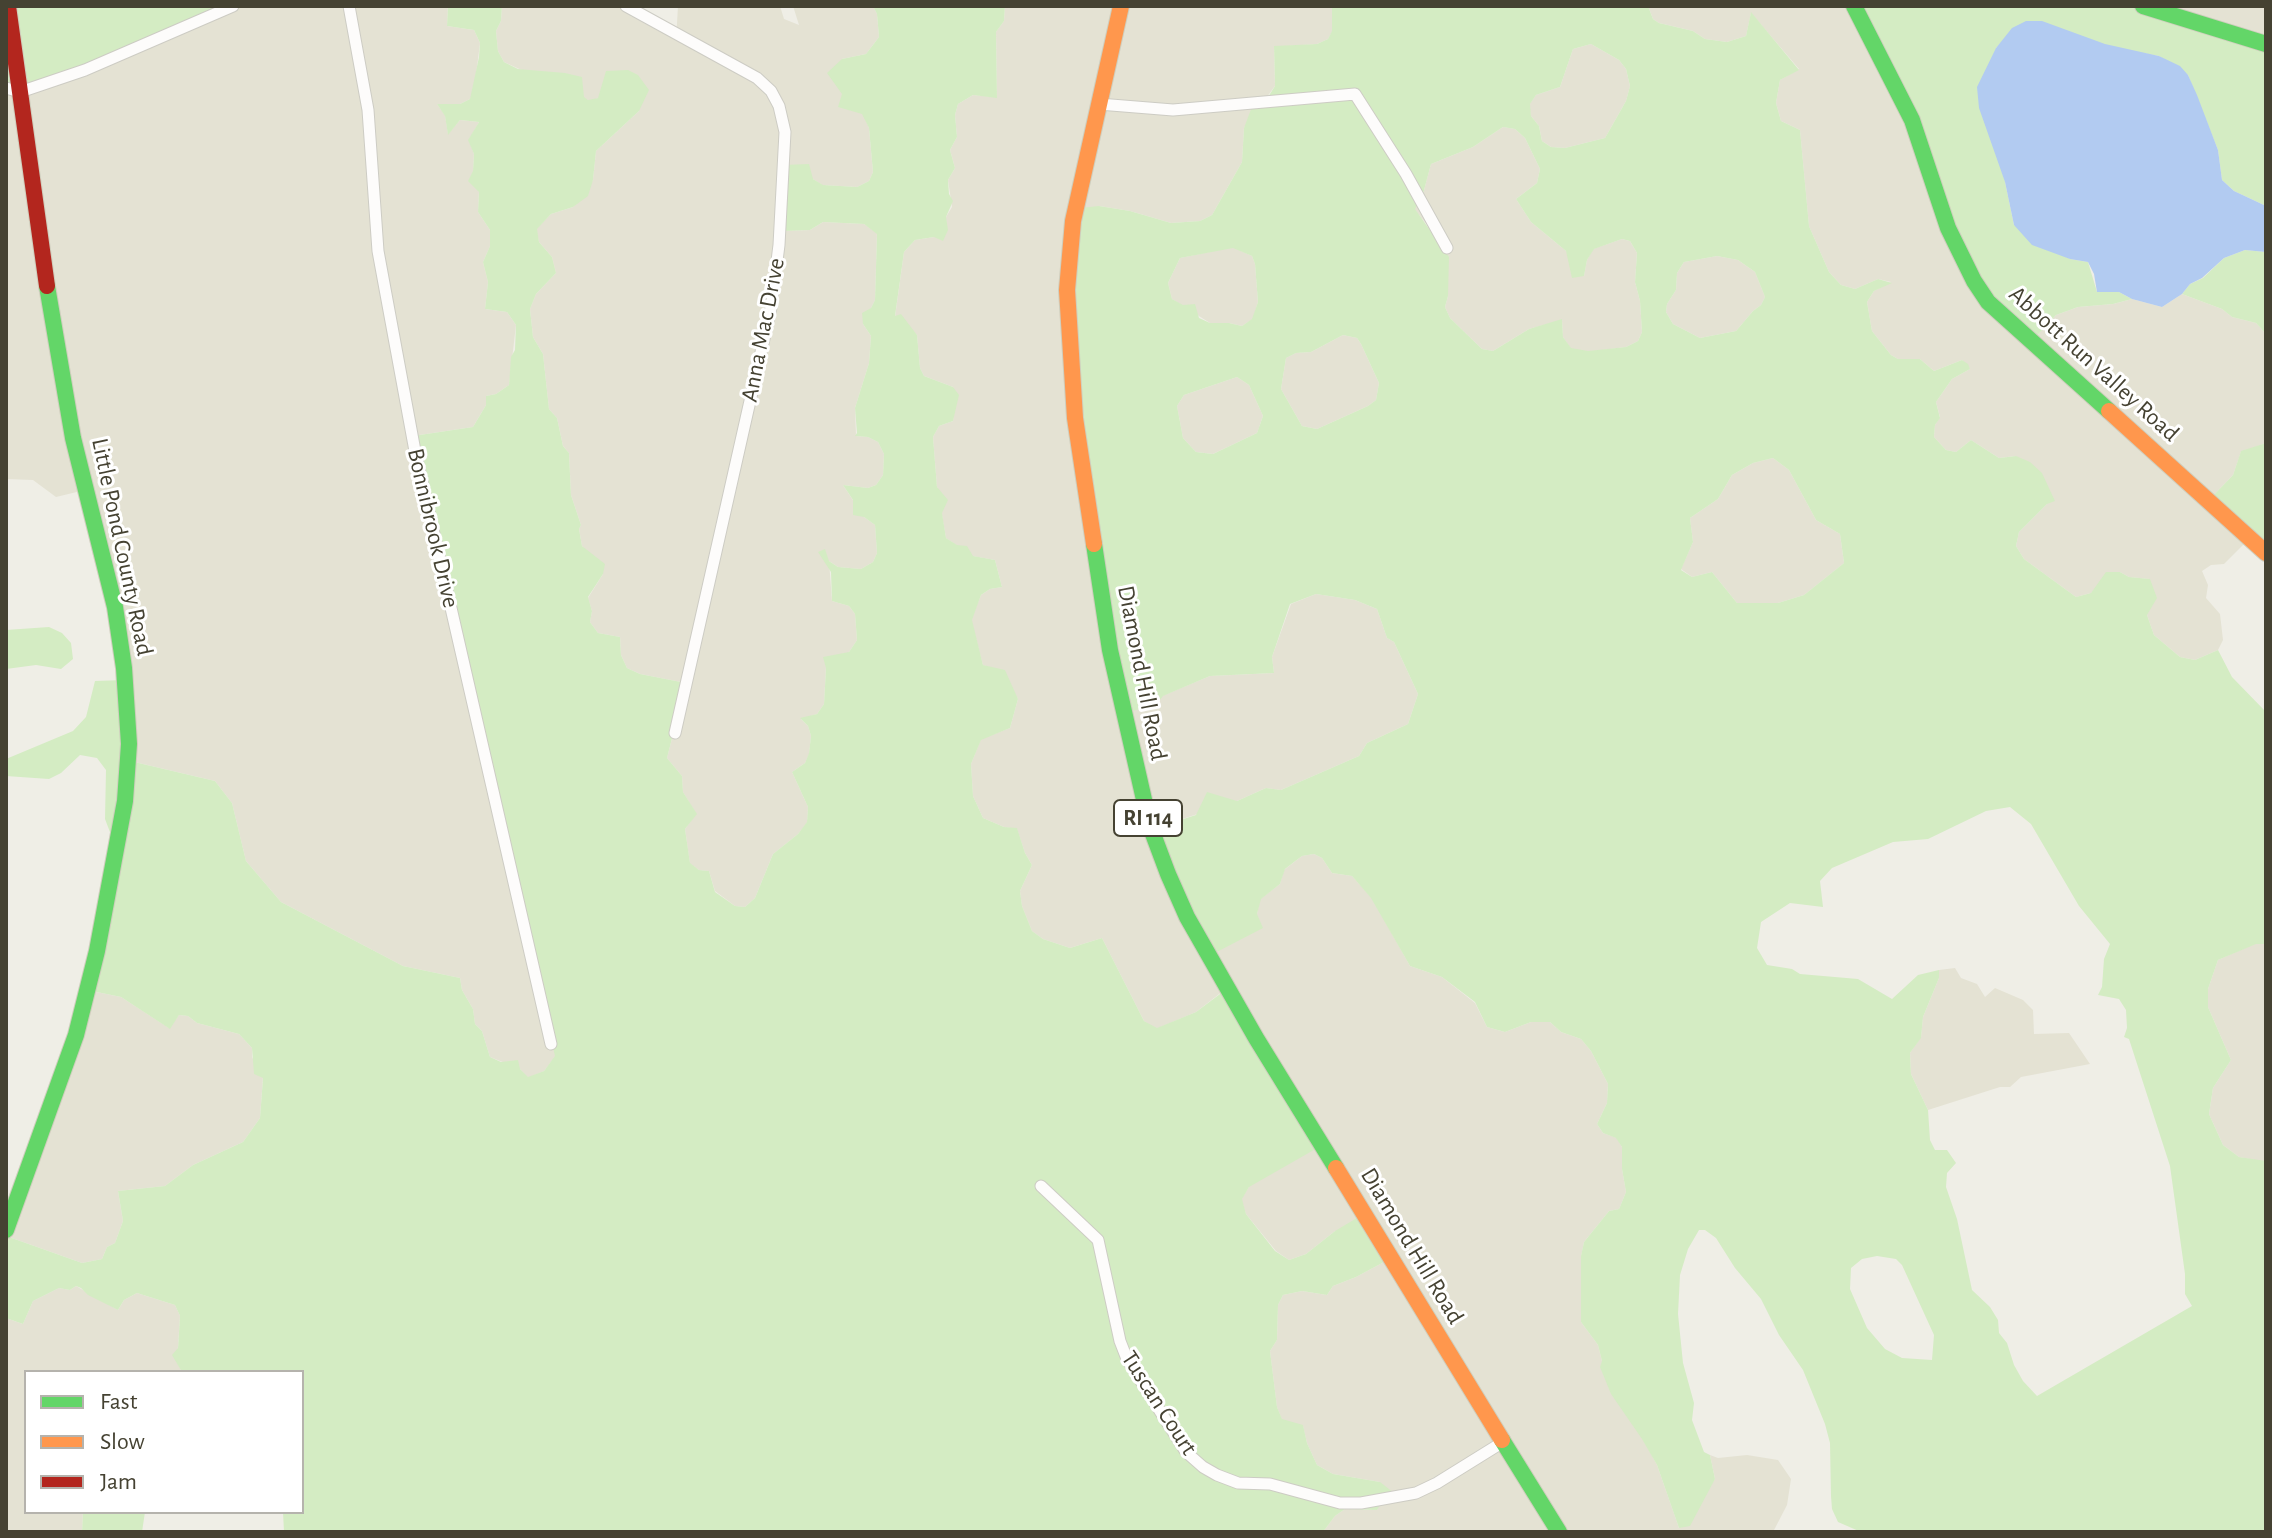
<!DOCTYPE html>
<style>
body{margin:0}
#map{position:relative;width:2272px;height:1538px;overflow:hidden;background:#efeee6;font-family:"Alegreya Sans",sans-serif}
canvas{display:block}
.frame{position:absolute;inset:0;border:8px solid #454232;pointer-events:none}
.legend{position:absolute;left:24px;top:1370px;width:280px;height:144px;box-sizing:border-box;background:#fff;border:2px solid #b5b3ad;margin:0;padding:10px 14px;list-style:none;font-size:24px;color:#454232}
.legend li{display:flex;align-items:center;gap:16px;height:40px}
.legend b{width:40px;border:2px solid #b5b3ad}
</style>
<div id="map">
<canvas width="2272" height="1538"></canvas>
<div class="frame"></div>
<ul class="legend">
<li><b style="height:10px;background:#63d668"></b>Fast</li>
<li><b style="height:10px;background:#ff974d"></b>Slow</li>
<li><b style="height:10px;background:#b3261e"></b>Jam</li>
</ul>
</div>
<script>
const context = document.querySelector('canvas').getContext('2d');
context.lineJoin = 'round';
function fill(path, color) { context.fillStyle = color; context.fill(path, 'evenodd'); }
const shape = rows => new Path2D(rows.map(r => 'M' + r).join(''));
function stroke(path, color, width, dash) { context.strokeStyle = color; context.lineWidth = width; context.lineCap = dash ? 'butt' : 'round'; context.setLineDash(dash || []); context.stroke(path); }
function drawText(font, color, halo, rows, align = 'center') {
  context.font = font + ' "Alegreya Sans",sans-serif'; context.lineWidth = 6; context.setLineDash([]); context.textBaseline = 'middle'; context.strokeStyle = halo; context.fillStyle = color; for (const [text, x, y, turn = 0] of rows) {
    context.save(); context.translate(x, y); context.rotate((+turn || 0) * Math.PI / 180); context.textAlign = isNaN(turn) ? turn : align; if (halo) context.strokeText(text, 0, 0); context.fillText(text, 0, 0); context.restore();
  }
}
const residential = shape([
 [241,6,448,6,447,26,474,30,480,43,474,91,470,99,460,104,437,104,445,115,448,134,460,120,479,122,469,140,474,154,473,171,479,192,478,212,490,230,490,246,483,262,488,282,485,309,507,312,516,325,509,385,496,394,486,396,486,405,473,427,413,436,526,948,556,1056,544,1071,528,1078,520,1069,490,1057,482,1031,475,1024,473,1009,462,990,460,978,403,966,281,902,246,861,232,803,215,781,130,761,127,692,85,490,56,497,33,480,6,479,6,88],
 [502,6,618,6,631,16,676,40,678,6,780,6,784,19,799,25,793,6,873,6,877,14,879,37,866,54,842,59,869,128,873,172,869,181,857,187,822,185,813,179,781,227,785,231,810,230,823,222,864,224,877,233,875,300,863,324,871,336,869,363,855,408,856,436,868,437,878,442,884,454,883,475,876,485,868,488,843,485,864,517,875,525,877,553,873,562,861,569,838,567,829,561,832,601,849,606,855,614,857,640,849,652,826,668,824,704,817,714,801,719,808,726,811,736,809,754,805,763,792,772,808,807,807,823,798,834,773,854,755,898,745,907,735,906,715,891,709,871,699,870,690,864,685,829,696,814,683,792,682,776,667,758,686,683,640,674,627,668,621,655,620,637,598,633,590,622,592,611,588,598,603,574,582,546,579,529,581,525,571,495,569,453,563,446,557,418,549,409,543,354,533,337,530,309,536,294,556,273,552,257,539,242,536,229,551,214,573,207,593,180,596,151,639,111,598,98,590,101,504,62,498,51,496,31,501,21],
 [1005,6,1332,6,1332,32,1328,39,1317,44,1274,47,1275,86,1244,128,1242,162,1212,215,1200,221,1171,223,1130,211,1099,206,1162,696,1210,676,1274,673,1272,657,1291,604,1316,594,1355,600,1377,609,1387,638,1394,642,1418,694,1408,724,1367,743,1359,756,1281,790,1266,788,1237,801,1155,828,1257,914,1260,899,1280,884,1284,870,1302,856,1314,854,1322,858,1332,873,1352,876,1372,898,1410,966,1442,977,1475,1003,1487,1027,1505,1032,1531,1022,1550,1022,1561,1032,1581,1039,1591,1051,1608,1084,1607,1103,1597,1124,1603,1133,1617,1138,1622,1147,1622,1169,1626,1192,1619,1209,1609,1211,1584,1242,1581,1257,1581,1322,1598,1345,1602,1361,1657,1465,1679,1528,1715,1479,1710,1455,1718,1458,1747,1455,1778,1460,1791,1479,1787,1505,1773,1532,1323,1532,1335,1516,1345,1509,1377,1510,1380,1482,1333,1474,1317,1465,1307,1443,1303,1426,1282,1420,1277,1407,1270,1351,1277,1340,1278,1305,1283,1295,1302,1291,1327,1295,1333,1286,1356,1277,1384,1262,1335,1231,1306,1254,1289,1260,1276,1251,1246,1214,1241,1199,1249,1187,1223,991,1196,1012,1156,1029,1144,1021,1102,938,1070,948,1043,939,1032,931,1022,906,1020,891,1032,865,1025,853,1017,829,1004,827,983,818,973,796,971,764,981,739,1010,728,1018,699,1001,671,983,665,971,620,981,595,990,589,1002,587,995,560,972,556,946,538,937,487,933,437,939,426,953,421,955,402,953,387,924,376,920,368,917,335,895,317,904,252,915,240,934,237,952,207,948,180,955,168,950,150,957,137,955,115,958,104,973,95,997,97,996,32,1004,21],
 [1648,6,1853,6,2031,342,2056,315,2078,307,2113,304,2132,299,2162,307,2182,294,2222,309,2232,317,2256,323,2266,334,2266,443,2241,452,2233,475,2208,501,2248,540,2224,564,2211,565,2202,571,2208,585,2206,598,2220,614,2223,640,2218,650,2195,660,2180,657,2154,635,2147,615,2149,579,2129,577,2120,572,2091,593,2076,597,2024,559,2016,546,2019,532,2047,504,2016,456,1999,458,1971,440,1956,452,1946,450,1934,437,1935,425,1940,417,1936,402,1952,379,1970,369,1962,360,1934,371,1920,359,1898,359,1891,355,1872,331,1867,302,1874,291,1891,282,1878,279,1855,289,1841,285,1829,272,1809,226,1800,130,1781,121,1776,103,1780,80,1799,69,1751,13,1746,36,1727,42,1705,39,1693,31,1659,23,1653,19],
 [2131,6,2266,6,2266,47],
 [1591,44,1619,60,1626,69,1630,86,1626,101,1605,138,1565,148,1551,147,1542,141,1539,126,1531,116,1529,105,1536,95,1560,87,1573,49],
 [1503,127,1515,129,1525,138,1540,169,1537,183,1516,199,1531,222,1566,251,1584,276,1587,260,1593,249,1622,239,1630,241,1637,253,1635,282,1640,301,1642,332,1638,341,1626,347,1588,352,1571,349,1563,337,1562,320,1529,329,1493,351,1482,349,1450,318,1445,307,1448,296,1433,232,1414,209,1423,194,1431,164,1473,147],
 [1233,247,1252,256,1255,264,1258,302,1253,319,1242,326,1229,323,1210,323,1172,299,1168,283,1180,258],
 [1717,256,1738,260,1755,272,1765,297,1761,305,1753,311,1736,331,1700,338,1673,324,1666,312,1667,304,1676,290,1677,273,1684,262],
 [1343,335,1357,338,1361,344,1379,383,1376,400,1368,406,1317,429,1302,426,1281,389,1286,358,1296,353,1311,352],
 [1237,377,1249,385,1263,416,1257,433,1213,454,1196,452,1183,438,1177,406,1184,395],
 [1773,458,1789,470,1816,520,1840,534,1844,563,1804,595,1778,603,1737,603,1712,572,1692,577,1681,569,1693,542,1690,518,1718,499,1732,475,1753,463],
 [2256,943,2266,944,2265,1162,2239,1157,2223,1145,2209,1114,2213,1088,2231,1060,2208,1007,2208,989,2218,960],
 [1955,968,1961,978,1977,984,1985,997,1995,988,2023,1000,2033,1010,2034,1034,2069,1033,2090,1064,2021,1077,2010,1087,2000,1087,1928,1110,1911,1074,1910,1053,1921,1037,1923,1017,1939,978,1939,970],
 [92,991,121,997,169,1028,179,1015,188,1016,197,1023,239,1034,252,1048,252,1057,263,1077,260,1118,243,1142,193,1165,165,1186,118,1191,123,1221,115,1243,107,1247,102,1259,82,1263,9,1237],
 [76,1286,118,1310,124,1300,137,1293,175,1305,180,1316,177,1361,182,1372,26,1372,26,1512,83,1512,82,1532,6,1532,6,1318,23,1324,33,1301,59,1288,70,1290]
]);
const green = shape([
 [6,6,241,6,213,15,68,79,6,88],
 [448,6,502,6,501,21,496,31,498,51,504,62,518,69,565,73,582,77,584,97,588,100,598,98,606,71,628,70,638,75,649,90,639,111,596,151,593,180,588,196,573,207,551,214,537,229,539,242,552,257,556,273,536,294,530,309,533,337,543,354,549,409,557,418,563,446,569,453,571,495,581,525,579,529,582,546,605,564,603,574,588,597,592,611,590,622,598,633,620,637,621,655,627,668,640,674,686,683,667,758,682,776,683,792,697,814,685,829,690,863,699,870,709,871,715,892,735,906,745,907,755,898,773,854,798,834,807,822,808,807,792,772,805,763,809,753,811,736,808,726,800,718,817,714,824,704,826,668,823,657,849,652,857,640,855,614,849,606,832,601,831,572,818,552,825,549,829,561,838,567,861,569,873,562,877,553,875,525,864,517,853,515,853,500,843,485,868,488,876,485,883,475,884,454,878,442,868,437,855,436,857,433,855,408,869,363,871,336,863,324,862,313,871,308,875,300,877,234,864,224,823,222,810,230,785,231,783,165,809,164,813,179,823,185,857,187,869,181,873,172,869,128,862,114,838,107,842,94,827,73,842,59,866,54,879,37,877,14,873,6,1005,6,1004,21,996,32,997,98,973,95,958,104,955,115,957,137,950,150,955,168,948,180,949,194,953,201,946,217,948,230,943,241,934,237,915,240,904,252,895,316,901,314,917,335,920,368,924,376,953,387,959,395,953,421,939,426,933,437,937,487,948,500,942,513,946,538,957,545,967,546,973,556,995,560,1002,587,990,589,981,595,972,620,983,665,1005,670,1018,699,1010,728,981,740,971,764,973,796,983,818,1004,827,1017,828,1025,853,1032,865,1020,891,1022,906,1032,931,1043,939,1070,948,1102,938,1144,1021,1157,1028,1196,1012,1224,991,1319,1147,1249,1187,1242,1199,1246,1214,1275,1251,1289,1260,1306,1254,1335,1231,1362,1215,1384,1262,1356,1277,1333,1286,1327,1295,1302,1291,1283,1295,1278,1305,1277,1340,1270,1351,1277,1407,1282,1419,1303,1425,1307,1443,1317,1465,1333,1474,1380,1482,1394,1493,1384,1498,1377,1510,1345,1509,1335,1516,1323,1532,284,1532,283,1512,302,1512,302,1372,182,1372,172,1355,178,1348,180,1316,175,1305,137,1293,124,1300,118,1310,88,1295,81,1288,76,1286,70,1290,59,1288,33,1301,23,1324,6,1318,6,1242,9,1237,82,1263,102,1259,107,1247,115,1243,123,1221,118,1191,165,1186,193,1165,243,1142,260,1118,263,1078,254,1074,252,1048,239,1034,197,1023,188,1016,179,1015,170,1029,121,997,92,991,116,848,105,819,106,770,97,758,80,755,61,773,49,779,6,776,6,759,73,731,86,717,95,681,125,680,130,761,215,781,232,803,246,861,281,902,403,966,460,978,462,990,473,1009,475,1024,482,1031,490,1057,501,1062,518,1060,520,1069,528,1077,544,1071,555,1056,413,436,473,427,486,405,486,396,496,394,509,385,511,357,515,350,516,325,507,312,485,309,488,282,483,262,490,246,490,230,478,212,479,192,468,181,473,171,474,154,468,140,479,122,460,120,448,135,445,116,437,104,460,104,470,99,479,57,480,43,474,30,447,26],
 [1332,6,1648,6,1653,19,1659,23,1693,31,1705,39,1727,42,1746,36,1751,12,1799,70,1780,80,1776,103,1781,121,1800,130,1809,226,1829,272,1841,285,1855,289,1878,279,1892,283,1874,291,1867,302,1872,331,1891,355,1898,359,1920,359,1934,371,1962,360,1968,364,1970,369,1952,379,1936,402,1940,418,1935,425,1934,437,1946,450,1956,452,1971,440,1999,458,2016,456,2030,462,2042,473,2055,501,2047,504,2019,532,2016,546,2024,559,2076,597,2091,593,2106,572,2120,572,2129,577,2150,579,2157,598,2147,615,2154,635,2180,657,2195,660,2218,650,2232,677,2266,712,2266,944,2256,944,2218,960,2208,989,2208,1007,2231,1060,2213,1088,2209,1114,2223,1145,2239,1157,2266,1161,2266,1532,1861,1532,1838,1522,1832,1509,1831,1496,1830,1443,1825,1424,1803,1370,1779,1335,1761,1299,1735,1268,1716,1238,1705,1230,1699,1230,1688,1249,1680,1275,1678,1314,1683,1363,1694,1403,1692,1420,1704,1452,1710,1455,1715,1479,1690,1526,1679,1528,1657,1465,1642,1439,1611,1394,1600,1367,1602,1361,1598,1345,1581,1322,1581,1256,1584,1242,1609,1211,1619,1209,1626,1192,1622,1169,1622,1147,1616,1138,1603,1133,1597,1124,1607,1103,1608,1084,1591,1051,1581,1039,1561,1032,1550,1022,1531,1022,1505,1032,1487,1027,1475,1002,1442,977,1410,966,1371,898,1352,876,1332,873,1322,858,1314,854,1302,856,1285,869,1280,884,1261,899,1257,914,1263,928,1207,957,1155,828,1196,815,1207,792,1237,801,1266,788,1281,790,1359,756,1367,743,1408,724,1418,694,1394,642,1387,638,1377,609,1355,600,1316,594,1290,604,1272,657,1274,673,1210,676,1163,696,1156,705,1128,712,1093,514,1069,292,1080,208,1099,206,1130,211,1171,223,1200,221,1212,215,1242,162,1244,128,1253,104,1265,102,1275,86,1274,46,1317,44,1328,39,1332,31],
 [1591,44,1619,60,1626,69,1630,86,1626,101,1605,138,1565,148,1551,147,1542,141,1539,126,1531,116,1530,104,1536,95,1560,87,1573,49],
 [1503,127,1515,129,1525,138,1540,169,1537,183,1516,199,1531,222,1566,251,1572,278,1584,276,1587,260,1594,249,1622,239,1630,241,1637,253,1635,282,1640,301,1642,332,1638,341,1626,347,1588,351,1571,348,1563,337,1562,319,1529,329,1493,351,1482,349,1450,318,1445,307,1448,296,1449,257,1415,209,1423,194,1431,164,1473,147],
 [1233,248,1252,256,1255,264,1258,302,1252,319,1242,326,1229,323,1210,323,1199,318,1195,304,1183,305,1172,299,1168,283,1180,258],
 [1717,256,1738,260,1755,272,1765,297,1761,305,1753,311,1736,331,1700,338,1673,324,1666,312,1667,304,1676,290,1677,273,1684,262],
 [1343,335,1357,338,1361,344,1379,383,1376,400,1368,406,1317,429,1302,426,1281,389,1286,358,1296,353,1311,352],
 [1237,377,1249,385,1263,416,1257,433,1213,454,1196,452,1183,438,1177,406,1184,395],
 [1773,458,1789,470,1816,520,1840,534,1844,563,1804,595,1778,603,1737,603,1712,572,1692,577,1681,570,1693,542,1690,518,1718,499,1732,475,1753,463],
 [2010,807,2031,824,2079,906,2110,944,2104,959,2102,987,2098,995,2119,999,2126,1010,2127,1028,2124,1037,2129,1039,2170,1166,2185,1274,2185,1294,2192,1306,2037,1396,2023,1381,2014,1365,2007,1343,1999,1333,1998,1320,1990,1307,1972,1290,1957,1219,1946,1187,1947,1173,1956,1163,1947,1150,1935,1150,1930,1140,1928,1110,1911,1074,1910,1053,1921,1038,1923,1017,1939,978,1939,970,1918,975,1892,999,1858,979,1800,974,1792,969,1767,965,1757,948,1761,922,1790,903,1823,907,1820,881,1832,868,1893,842,1928,839,1986,811],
 [1877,1256,1896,1259,1902,1265,1934,1335,1932,1360,1902,1358,1885,1349,1867,1328,1850,1289,1851,1268,1862,1259],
 [1853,6,2131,6,2266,47,2266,206,2234,191,2222,180,2218,150,2188,75,2159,56,2013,30,1996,48,2005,182,2014,225,2070,259,2088,262,2097,292,2119,292,2132,299,2113,304,2078,307,2056,315,2031,342,1973,286,1924,154],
 [2245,250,2266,252,2266,334,2256,323,2232,317,2222,309,2182,294,2190,284,2203,278,2224,258],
 [2266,443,2266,555,2208,501,2233,475,2241,451],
 [49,627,62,633,71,643,73,659,61,669,36,665,6,669,6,630],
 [83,1512,145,1512,142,1532,82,1532]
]);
const water = shape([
 [2026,21,2042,21,2105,44,2159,56,2180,66,2188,75,2197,95,2218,150,2222,180,2234,191,2266,206,2266,252,2245,250,2224,258,2202,278,2190,284,2182,294,2162,307,2132,299,2119,292,2097,292,2094,274,2088,262,2070,259,2032,245,2014,225,2005,182,1979,108,1977,87,1996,48,2012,28]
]);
const street = shape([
 [349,6,368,110,378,251,415,451,551,1044],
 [626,6,757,78,771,91,779,106,785,132,779,245,771,308,675,733],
 [6,88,20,92,85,70,233,6],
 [1099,104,1173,110,1355,94,1406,174,1447,248],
 [1041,1186,1098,1240,1120,1341,1127,1359,1186,1452,1203,1467,1217,1475,1238,1483,1270,1484,1340,1503,1361,1503,1416,1493,1437,1483,1503,1442]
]);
const fast = shape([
 [1854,6,1912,120,1948,228,1974,281,1988,302,2109,411],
 [2143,6,2266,44],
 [1094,544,1110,650,1150,826,1168,874,1187,917,1256,1038,1336,1168],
 [6,1230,76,1035,97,951,125,801,129,744,124,668,115,607,73,438,47,286],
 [1502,1440,1559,1532]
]);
const slow = shape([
 [2109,411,2266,553],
 [1094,544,1075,418,1067,290,1073,221,1121,6],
 [1336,1168,1502,1440]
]);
const jam = shape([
 [8,6,47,286]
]);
const shields = [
 [1148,818,68]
];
const shieldNames = [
 ["RI 114",1148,818]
];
const streetNames = [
 ["Anna Mac Drive",763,330,-79],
 ["Abbott Run Valley Road",2094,364,42],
 ["Bonnibrook Drive",433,528,77],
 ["Little Pond County Road",122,547,78],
 ["Diamond Hill Road",1142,673,79],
 ["Diamond Hill Road",1412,1246,59],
 ["Tuscan Court",1159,1403,57]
];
fill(residential, '#e4e2d3');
fill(green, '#d4ecc3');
fill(water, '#b2cbf1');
stroke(street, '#cdccc4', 13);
stroke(fast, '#cfcebd', 18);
stroke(slow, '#cfcebd', 18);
stroke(jam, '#cfcebd', 18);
stroke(street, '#fdfcfb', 11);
stroke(fast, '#63d668', 16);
stroke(slow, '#ff974d', 16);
stroke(jam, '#b3261e', 16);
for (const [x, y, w] of shields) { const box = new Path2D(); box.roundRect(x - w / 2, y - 18, w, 36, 6); context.fillStyle = '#fff'; context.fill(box); stroke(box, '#454232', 2); }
drawText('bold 22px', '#454232', null, shieldNames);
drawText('24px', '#454232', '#fff', streetNames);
</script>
